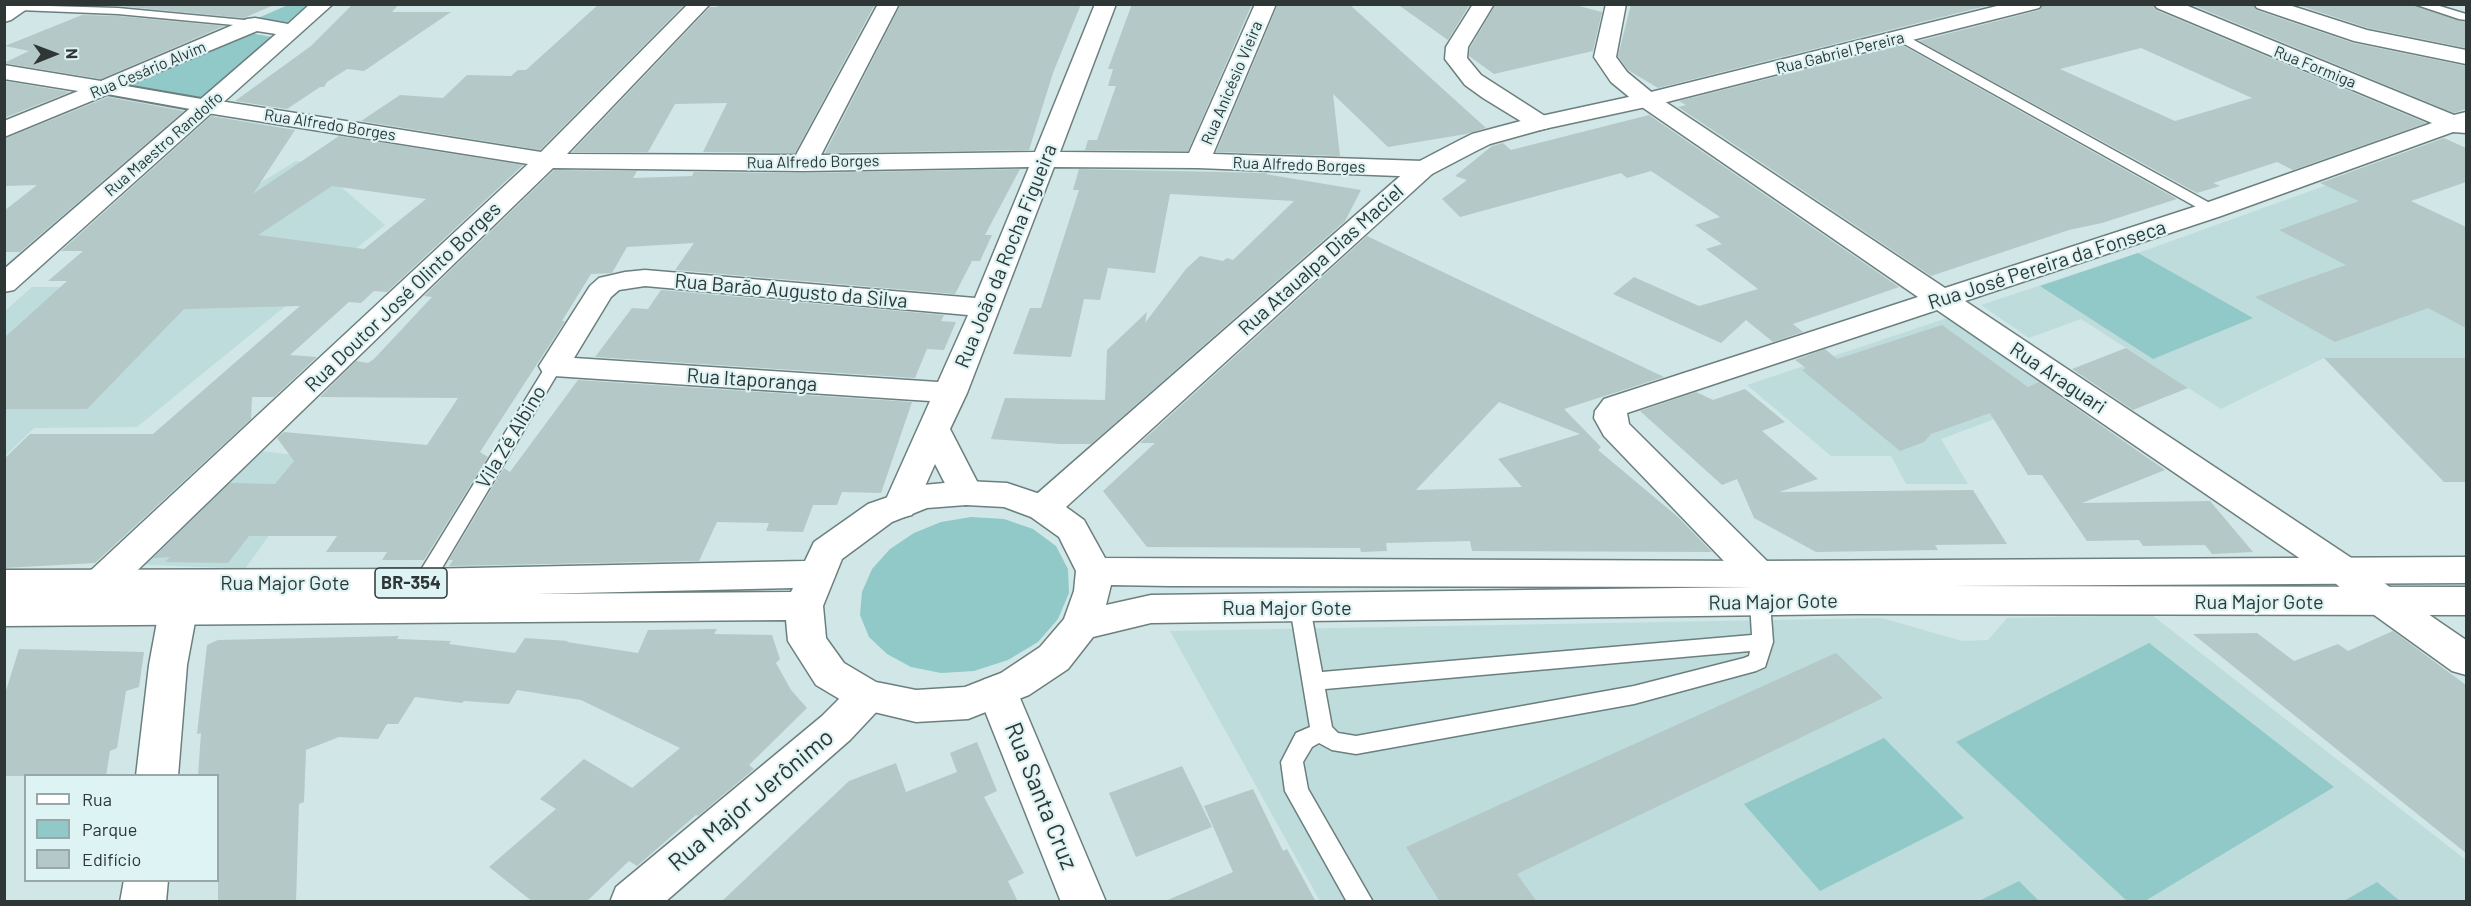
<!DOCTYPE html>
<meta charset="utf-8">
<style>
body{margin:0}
#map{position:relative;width:2471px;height:906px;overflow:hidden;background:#d1e6e6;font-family:Barlow,sans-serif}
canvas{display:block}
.frame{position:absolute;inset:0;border:6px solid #2e3636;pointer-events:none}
.legend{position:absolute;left:24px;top:774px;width:195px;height:108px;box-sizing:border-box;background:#def3f3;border:2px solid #98a7a7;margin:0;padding:8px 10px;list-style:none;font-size:18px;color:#2e3636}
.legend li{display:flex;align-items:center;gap:12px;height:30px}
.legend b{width:30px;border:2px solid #98a7a7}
.north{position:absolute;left:24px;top:24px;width:60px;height:60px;-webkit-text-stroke:4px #def3f3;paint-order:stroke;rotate:89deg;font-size:16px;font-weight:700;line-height:24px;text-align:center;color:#2e3636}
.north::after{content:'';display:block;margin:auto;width:21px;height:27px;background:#2e3636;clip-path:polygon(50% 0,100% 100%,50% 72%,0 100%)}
</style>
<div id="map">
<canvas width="2471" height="906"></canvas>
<div class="frame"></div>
<ul class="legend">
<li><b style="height:8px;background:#fff"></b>Rua</li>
<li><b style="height:16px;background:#91c9c9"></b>Parque</li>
<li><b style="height:16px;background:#b3c8c7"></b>Edifício</li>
</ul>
<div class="north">N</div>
</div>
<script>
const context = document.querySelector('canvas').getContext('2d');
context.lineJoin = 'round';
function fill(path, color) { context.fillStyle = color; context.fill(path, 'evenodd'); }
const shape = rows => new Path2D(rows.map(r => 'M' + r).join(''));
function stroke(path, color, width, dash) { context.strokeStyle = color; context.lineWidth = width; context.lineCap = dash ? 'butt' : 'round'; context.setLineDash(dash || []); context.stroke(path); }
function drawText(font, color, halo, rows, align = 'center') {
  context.font = font + ' Barlow,sans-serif'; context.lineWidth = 4.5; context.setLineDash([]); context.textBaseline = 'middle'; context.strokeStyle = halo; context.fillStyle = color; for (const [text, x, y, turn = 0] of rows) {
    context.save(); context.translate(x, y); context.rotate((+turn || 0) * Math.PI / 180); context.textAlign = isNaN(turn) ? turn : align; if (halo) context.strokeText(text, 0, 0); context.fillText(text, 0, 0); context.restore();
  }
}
const built = shape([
 [296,161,346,169,332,179,385,225,137,427,34,428,5,456,4,312,32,287,91,287],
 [2355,175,2466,227,2466,358,2324,358,2221,409,2081,319,2029,338,1981,305,2138,253],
 [1947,318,2059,395,1941,439,1968,484,1906,484,1891,456,1831,456,1747,385],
 [252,450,345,461,300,492,245,569,130,564],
 [2152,615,2466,860,2466,901,1320,901,1170,631,1882,618,1962,641,1988,640,2007,618]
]);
const green = shape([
 [288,5,323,5,293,31,255,24,258,18],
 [245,32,277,38,200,100,119,87],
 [2138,253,2253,318,2153,359,2040,286],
 [971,517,1004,519,1033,529,1056,546,1068,569,1069,593,1058,619,1038,642,1008,660,974,671,941,673,911,667,887,654,869,637,860,615,862,592,872,569,890,549,914,533,941,522],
 [2149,643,2334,787,2145,901,2127,901,1956,742],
 [1884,738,1964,818,1820,891,1744,804],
 [2019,881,2039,901,1979,901],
 [2377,882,2400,901,2344,901]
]);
const building = shape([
 [121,4,276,4,244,18,119,6],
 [353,4,399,4,392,12,451,12,364,71,347,69,327,82,324,87,320,87,287,109,235,101,311,46],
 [599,4,683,6,540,150,361,121,400,95,443,98,467,75,511,76,518,70,526,70],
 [719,4,875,4,795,153,703,152,727,103,675,104,648,152,572,152,710,7,717,7],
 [901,4,1081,4,1053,73,1029,150,825,153],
 [1132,4,1252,4,1188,151,1085,150,1088,140,1097,140,1116,86,1108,86,1113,69,1108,69],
 [1278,4,1349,4,1486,128,1466,134,1388,147,1333,94,1340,156,1216,152],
 [1397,4,1470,4,1448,40],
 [1496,4,1579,6,1602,12,1593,51,1494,74,1469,56,1470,48],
 [1631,4,1994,4,1658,88,1628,70,1618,56],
 [2044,4,2152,4,2156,10,2426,123,2293,170,2277,162,2213,183,2220,186,2197,193,1919,41,2040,10],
 [2141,48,2252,98,2175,121,2060,69],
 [2190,4,2252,4,2256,10,2353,43,2466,66,2466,109,2454,113],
 [2295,4,2412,4,2466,22,2466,48,2368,28],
 [82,15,118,16,224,26,101,79,4,63,29,51,5,46],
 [1902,45,2177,199,2102,223,2069,230,1931,276,1678,107,1686,105,1679,101],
 [4,81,70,92,4,118],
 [108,97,184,111,20,252,4,252,4,211,37,185,4,186,4,139],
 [1649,115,1899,287,1793,324,1803,332,1773,342,1746,320,1721,343,1613,294,1634,277,1699,306,1758,289,1706,249,1722,244,1695,225,1720,217,1651,171,1627,178,1621,173,1460,217,1442,199,1467,180,1455,176,1492,146,1503,143,1511,150],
 [211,116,295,130,253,194,339,136,523,165,387,292,374,291,361,303,349,302,290,355,317,357,274,397,252,397,251,419,95,563,4,568,4,459,30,434,153,434,300,306,184,309,87,409,4,409,4,338,67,281,48,281,83,251,61,251],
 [332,186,426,199,364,249,258,235],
 [2444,138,2466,148,2466,182,2411,201,2466,227,2466,328,2428,308,2335,342,2255,297,2346,265,2279,230,2359,201,2320,183],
 [1020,169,985,235,992,235,980,261,972,261,955,294,675,270,694,243,627,247,612,273,591,274,562,321,565,321,480,452,488,457,424,560,382,560,387,552,326,552,337,536,249,536,228,563,165,562,170,557,153,558,230,483,275,484,294,461,277,438,284,432,427,445,458,398,320,397,356,361,368,363,374,359,432,297,424,296,554,170,637,171,633,178,692,176,694,172,804,173],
 [1079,169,1268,173,1265,174,1361,190,1345,221,1091,444,1060,444,991,439,1005,398,1105,400,1107,350,1147,312,1145,323,1186,269,1200,256,1223,261,1227,258,1233,260,1294,201,1170,194,1155,273,1108,268,1100,300,1084,299,1071,357,1013,354,1030,308,1041,308,1079,190,1073,190],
 [1367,236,1664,377,1564,409,1601,447,1598,450,1678,517,1712,552,1472,551,1470,541,1386,543,1387,551,1361,552,1360,548,1147,547,1103,491,1155,443,1140,443],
 [1499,402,1580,434,1498,459,1522,487,1416,490],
 [661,290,944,315,941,321,956,322,944,350,927,349,915,378,595,357,632,308,648,309],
 [1942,325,2028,387,2039,382,2165,470,2082,503,2210,501,2253,552,2212,554,2205,545,2143,546,2139,540,2087,541,2042,475,2028,475,1990,413,1931,434,1924,442,1900,451,1802,370,1806,368,1795,360,1825,349,1837,359],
 [2126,348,2188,388,2133,410,2072,369],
 [2324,358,2466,358,2466,482,2444,482],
 [578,380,912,402,881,493,842,492,837,505,813,505,803,532,766,531,769,523,717,522,699,561,449,566,453,560,449,560,504,468,510,472],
 [1745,389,1785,422,1762,431,1818,479,1779,492,1973,490,2007,544,1935,545,1938,550,1816,552,1754,518,1737,479,1722,485,1640,411,1696,392,1713,400],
 [717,629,714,634,772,635,780,659,776,663,791,690,807,708,749,765,754,769,698,816,696,815,637,866,629,861,586,902,533,902,489,867,556,809,540,799,584,759,632,788,680,748,581,700,517,690,509,704,464,701,462,703,415,697,398,724,387,724,378,739,339,737,306,750,304,802,299,804,296,902,218,902,218,776,198,776,201,733,197,734,207,645,218,640,399,636,397,639,451,641,449,644,515,653,525,638,568,641,567,642,638,653,648,630],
 [2393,631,2466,685,2466,853,2193,634,2257,633,2294,661,2338,644,2348,651],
 [19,649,144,652,139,687,126,691,117,748,110,751,106,776,4,776,4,697],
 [1836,653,1883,698,1517,874,1537,902,1440,902,1406,847],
 [977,742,997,791,984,797,1024,873,1008,881,1018,902,721,902,849,781,896,763,906,792,957,772,950,753],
 [1182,766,1212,827,1136,857,1109,793],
 [1253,789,1283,851,1287,849,1316,902,1163,902,1233,872,1204,806]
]);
const service = shape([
 [2414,4,2433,4,2466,14,2466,20,2459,19,2414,4],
 [15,5,118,8,255,21,261,24,255,27,118,14,19,10,15,9,15,5],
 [1903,34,2217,207,2219,210,2212,214,2207,213,1899,41,1899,35,1903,34],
 [554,361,560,362,562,366,430,588,423,590,416,588,413,583,416,578,546,366,548,362,554,361],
 [1760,594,1767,597,1770,602,1773,642,1765,667,1756,671,1634,704,1356,754,1332,750,1319,743,1312,747,1303,762,1308,789,1373,902,1347,902,1285,791,1281,762,1296,733,1310,727,1290,607,1293,602,1300,599,1307,602,1310,607,1322,672,1752,635,1750,602,1753,597,1760,594],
 [1750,651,1749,656,1744,658,1634,686,1356,736,1338,733,1332,727,1325,689,1750,651]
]);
const pedestrian = shape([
 [103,82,207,100,214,102,217,106,214,110,207,112,96,92,93,88,96,84,103,82]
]);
const minor = shape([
 [8,4,34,4,11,20,4,22,4,7,8,4],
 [688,4,710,4,567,154,796,155,878,4,899,4,821,155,1035,152,1095,4,1116,4,1060,152,1189,153,1255,4,1276,4,1213,154,1423,161,1432,164,1436,169,1432,174,1423,177,1198,168,1054,167,967,393,950,429,983,493,978,501,966,505,954,501,935,464,912,515,900,518,888,515,883,506,930,401,554,376,543,373,539,366,590,286,599,278,625,272,645,270,975,298,1029,167,804,171,553,168,114,593,101,597,88,593,83,583,88,573,528,164,207,113,199,111,195,106,199,101,207,99,541,152,688,4],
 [645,286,968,315,938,382,574,358,611,297,619,290,645,286],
 [1473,4,1494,4,1468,47,1467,58,1481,75,1548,118,1552,123,1548,128,1540,130,1532,128,1483,98,1465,85,1445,59,1446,47,1473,4],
 [1606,4,1626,4,1616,57,1627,72,1655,95,1945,288,2203,204,2432,123,2157,8,2154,4,2183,4,2454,115,2466,112,2466,133,2453,132,2221,216,1965,301,2356,561,2396,592,2466,640,2466,675,2452,671,2370,612,2330,579,1937,310,1627,413,1629,424,1771,565,1776,574,1771,583,1758,587,1745,583,1604,436,1594,418,1595,411,1604,399,1918,297,1639,105,1611,82,1594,57,1606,4],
 [2254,4,2286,4,2367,30,2466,50,2466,64,2354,41,2257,8,2254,4],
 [103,81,111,83,114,88,111,93,4,137,4,121,103,81],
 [178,597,191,601,197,611,187,665,178,776,136,776,149,665,159,611,165,601,178,597],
 [997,675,1011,680,1017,691,1106,902,1061,902,977,691,983,680,997,675],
 [867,680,881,685,887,696,881,707,850,740,665,902,610,902,616,887,822,716,853,685,867,680],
 [124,880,168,880,166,902,120,902,124,880]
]);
const tertiary = shape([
 [310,4,333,4,14,290,4,292,4,269,276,34,257,31,103,95,4,79,4,65,101,81,247,19,255,18,288,24,310,4],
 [2005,4,2042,4,2039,8,1655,105,1544,129,1490,144,1476,151,1432,174,1055,517,1043,520,1031,517,1026,508,1031,499,1414,164,1458,141,1472,134,1532,118,1647,93,2005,4]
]);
const primary = shape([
 [966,481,1007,483,1055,499,1084,520,1105,558,1758,561,2466,557,2466,583,1952,586,2466,587,2466,615,1854,614,1151,623,1093,637,1068,669,1029,695,968,719,916,722,853,707,816,685,788,641,786,620,4,626,4,598,60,597,4,598,4,570,423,569,805,561,814,542,868,504,923,485,966,481],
 [966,505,1004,507,1031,517,1059,537,1076,571,1074,591,1064,619,1040,647,1001,673,965,687,916,690,876,682,844,663,826,638,823,606,842,559,892,522,927,508,966,505],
 [1111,585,1169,586,1753,587,1151,595,1106,605,1111,585],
 [793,588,791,592,535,594,793,588]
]);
const farStreetnames = [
 ["Rua Gabriel Pereira",1840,53,-14],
 ["Rua Formiga",2315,67,22],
 ["Rua Cesário Alvim",148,70,-23],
 ["Rua Anicésio Vieira",1232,83,-67],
 ["Rua Alfredo Borges",330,125,9],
 ["Rua Maestro Randolfo",164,144,-41],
 ["Rua Alfredo Borges",813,162,-1],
 ["Rua Alfredo Borges",1299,165,2]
];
const shields = [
 [411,583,72]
];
const shieldNames = [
 ["BR-354",411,583]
];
const streetNames = [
 ["Rua João da Rocha Figueira",1006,256,-68],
 ["Rua Ataualpa Dias Maciel",1321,260,-42],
 ["Rua José Pereira da Fonseca",2047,265,-18],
 ["Rua Barão Augusto da Silva",791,291,5],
 ["Rua Doutor José Olinto Borges",403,297,-44],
 ["Rua Araguari",2058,378,34],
 ["Rua Itaporanga",752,380,4],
 ["Vila Zé Albino",511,437,-59],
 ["Rua Major Gote",285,583],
 ["Rua Major Gote",1773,602,-1],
 ["Rua Major Gote",2259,602],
 ["Rua Major Gote",1287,608]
];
const nearStreetnames = [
 ["Rua Santa Cruz",1041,796,68],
 ["Rua Major Jerônimo",751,800,-40]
];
fill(built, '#bedcdc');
fill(green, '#91c9c9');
fill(building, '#b3c8c7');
stroke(service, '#6c7f7f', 3);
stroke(pedestrian, '#6c7f7f', 4);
stroke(minor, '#6c7f7f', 3);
stroke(tertiary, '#6c7f7f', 3);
stroke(primary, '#6c7f7f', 3);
fill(service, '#fff');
fill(pedestrian, '#fff');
fill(minor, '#fff');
fill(tertiary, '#fff');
fill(primary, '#fff');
drawText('16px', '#2e3636', '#def3f3', farStreetnames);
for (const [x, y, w] of shields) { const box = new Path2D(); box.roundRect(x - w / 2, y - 15, w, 30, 4.5); context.fillStyle = '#def3f3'; context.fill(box); stroke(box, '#2e3636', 1.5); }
drawText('bold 18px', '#2e3636', null, shieldNames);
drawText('20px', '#2e3636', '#def3f3', streetNames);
drawText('24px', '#2e3636', '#def3f3', nearStreetnames);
</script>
